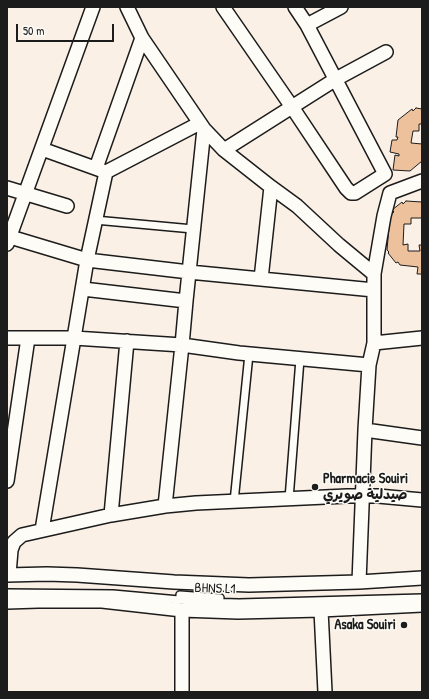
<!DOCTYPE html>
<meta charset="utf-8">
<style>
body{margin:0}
#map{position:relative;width:429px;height:699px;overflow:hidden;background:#faf0e5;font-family:"Patrick Hand",sans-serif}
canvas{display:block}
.frame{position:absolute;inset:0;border:8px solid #1c1c1c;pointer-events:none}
.scale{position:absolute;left:16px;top:24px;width:98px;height:18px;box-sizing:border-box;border:2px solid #1c1c1c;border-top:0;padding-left:5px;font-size:12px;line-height:14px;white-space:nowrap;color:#1c1c1c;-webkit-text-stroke:3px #fdfcf7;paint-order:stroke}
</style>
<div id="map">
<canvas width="429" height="699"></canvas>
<div class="frame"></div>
<div class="scale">50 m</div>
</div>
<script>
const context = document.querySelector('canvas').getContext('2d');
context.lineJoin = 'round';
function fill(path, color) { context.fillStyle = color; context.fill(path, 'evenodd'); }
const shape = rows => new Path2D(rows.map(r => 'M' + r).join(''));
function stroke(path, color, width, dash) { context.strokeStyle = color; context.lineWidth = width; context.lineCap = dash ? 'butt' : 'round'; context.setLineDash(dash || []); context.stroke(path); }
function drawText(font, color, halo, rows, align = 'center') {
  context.font = font + ' "Patrick Hand","Playpen Sans Arabic",sans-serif'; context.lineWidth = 3; context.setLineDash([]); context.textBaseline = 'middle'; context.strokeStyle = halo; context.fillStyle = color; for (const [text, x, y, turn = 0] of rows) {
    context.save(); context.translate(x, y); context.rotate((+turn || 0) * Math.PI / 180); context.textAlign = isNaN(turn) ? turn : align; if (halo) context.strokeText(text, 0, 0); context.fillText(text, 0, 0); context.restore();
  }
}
const building = shape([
 [416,108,422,109,422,124,419,124,419,131,413,131,411,143,422,144,422,161,410,171,393,170,395,155,399,156,399,154,390,152,392,140,397,140,398,137,396,137,398,120,412,109,413,111,416,108],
 [406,201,422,202,422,225,422,218,411,218,411,224,404,224,403,245,408,244,408,251,420,251,419,245,422,245,422,274,417,274,418,267,400,265,398,262,396,263,388,253,389,252,387,250,390,215,394,212,392,210,402,202,403,204,406,201]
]);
const service = shape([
 [95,220,193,229],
 [289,499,300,359],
 [234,502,249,354],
 [7,593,113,594,201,602,239,603,422,598],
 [180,595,220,598]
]);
const minor = shape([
 [127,7,142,38,204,129,224,150,271,187,297,206,339,245,374,274],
 [223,7,292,107,346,188,351,193,355,193,385,174,307,25,295,7],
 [307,25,341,7],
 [42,149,106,172,200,123],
 [224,150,336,79,386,52],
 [96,168,142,38],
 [7,188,67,206],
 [7,236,87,260,189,272,374,290],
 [7,244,93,7],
 [261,279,271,187],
 [83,289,186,301],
 [7,338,74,338,182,345,239,353,369,365],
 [374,343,422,338],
 [365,430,422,438],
 [7,481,28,338],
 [165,506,182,345,186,301,204,129],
 [111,515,127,341],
 [42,530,87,260,106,172],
 [9,574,11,550,14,542,22,535,111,515,165,506,196,503,347,496,378,496,422,500],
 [7,575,47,574,77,575,174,582,249,585,359,582,422,578],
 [359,582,365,430,369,365,374,343,374,274,384,216,390,193,422,181],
 [7,602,38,601,102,601,182,610,238,612,321,610,422,605],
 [182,610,182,692],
 [321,610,325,692]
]);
const markers = [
 [315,487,4,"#1c1c1c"],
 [404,625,4,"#1c1c1c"]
];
const poiNames = [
 ["Pharmacie Souiri",323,479],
 ["صيدلية صويري",323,495],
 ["Asaka Souiri",396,625,"right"]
];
const streetNames = [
 ["BHNS L1",215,589,2]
];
fill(building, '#eec19d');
stroke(building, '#1c1c1c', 1);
stroke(service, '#1c1c1c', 10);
stroke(minor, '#1c1c1c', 16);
stroke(service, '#fdfcf7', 7);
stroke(minor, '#fdfcf7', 13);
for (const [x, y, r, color] of markers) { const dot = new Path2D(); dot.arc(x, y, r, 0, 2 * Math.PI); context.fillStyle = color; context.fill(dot); stroke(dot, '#fdfcf7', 1.5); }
drawText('bold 14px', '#1c1c1c', '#fdfcf7', poiNames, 'left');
drawText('14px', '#1c1c1c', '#fdfcf7', streetNames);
</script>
